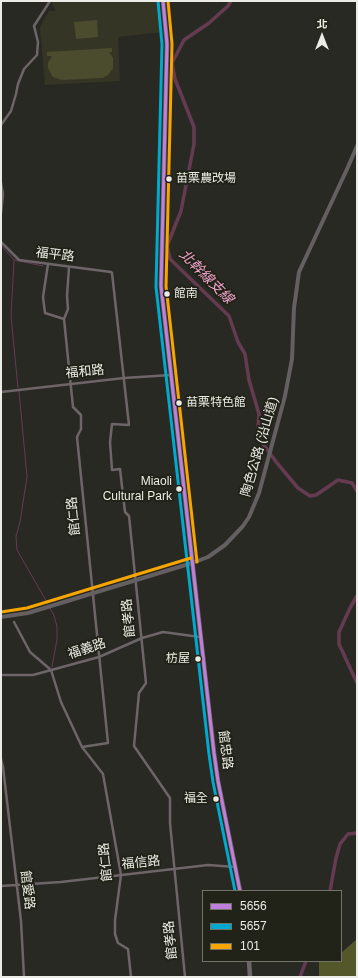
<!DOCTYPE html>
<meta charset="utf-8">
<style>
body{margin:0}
#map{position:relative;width:358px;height:978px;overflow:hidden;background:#292924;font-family:Arial,"Noto Sans TC",sans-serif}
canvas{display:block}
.frame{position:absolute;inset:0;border:2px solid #ebece5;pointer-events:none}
.legend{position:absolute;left:202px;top:890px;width:140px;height:72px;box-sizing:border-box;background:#222318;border:1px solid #72736a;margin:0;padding:5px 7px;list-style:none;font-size:12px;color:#ebece5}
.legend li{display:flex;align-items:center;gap:8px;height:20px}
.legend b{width:20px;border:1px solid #72736a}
.north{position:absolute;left:302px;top:16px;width:40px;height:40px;-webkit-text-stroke:3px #222318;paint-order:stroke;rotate:0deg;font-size:11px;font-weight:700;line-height:16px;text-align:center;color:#ebece5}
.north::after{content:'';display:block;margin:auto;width:14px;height:18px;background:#ebece5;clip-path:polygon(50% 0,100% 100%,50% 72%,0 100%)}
</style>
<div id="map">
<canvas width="358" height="978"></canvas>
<div class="frame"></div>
<ul class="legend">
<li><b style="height:5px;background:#c07fdc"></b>5656</li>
<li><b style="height:5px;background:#00a9ce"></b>5657</li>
<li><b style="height:5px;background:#f7a600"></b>101</li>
</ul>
<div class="north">北</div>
</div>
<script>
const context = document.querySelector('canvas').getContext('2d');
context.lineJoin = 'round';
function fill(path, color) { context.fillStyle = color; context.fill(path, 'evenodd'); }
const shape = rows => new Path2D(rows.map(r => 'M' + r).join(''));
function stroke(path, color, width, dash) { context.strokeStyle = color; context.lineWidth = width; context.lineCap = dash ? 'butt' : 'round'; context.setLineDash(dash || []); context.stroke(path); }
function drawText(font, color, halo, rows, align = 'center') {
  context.font = font + ' Arial,"Noto Sans TC",sans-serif'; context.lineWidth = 4; context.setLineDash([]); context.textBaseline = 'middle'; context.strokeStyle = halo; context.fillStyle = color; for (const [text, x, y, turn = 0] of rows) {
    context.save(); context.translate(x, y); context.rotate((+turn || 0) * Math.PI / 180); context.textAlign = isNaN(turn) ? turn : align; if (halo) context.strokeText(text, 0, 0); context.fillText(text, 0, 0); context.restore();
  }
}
const built = shape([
 [53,1,158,1,162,32,118,37,120,81,45,85,40,27,49,11,56,11,53,5]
]);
const green = shape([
 [97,20,98,37,76,39,74,22],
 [112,48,112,52,109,52,113,58,113,68,108,75,103,78,62,80,53,77,48,68,48,63,52,56,47,56,47,52]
]);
const forest = shape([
 [357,939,357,977,319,977,319,961,341,961,341,953]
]);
const stream = shape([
 [1,245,14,260,11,316,18,388],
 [14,260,43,266],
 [19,391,27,477,20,522,16,536,17,550,48,604],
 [49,607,53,613,57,626,57,639,52,667]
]);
const canal = shape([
 [231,1,228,6,209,23,184,40,172,63,175,79,194,127,194,144,181,211,167,246,170,259,229,316,238,342,245,354,249,380,259,414,258,430,260,440,277,463,298,488,310,496,316,495,338,480,352,483,357,491],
 [357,596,350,608,339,632,339,644,357,683],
 [330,891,336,858,340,844,348,834,357,833],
 [300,977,306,961]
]);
const minor = shape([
 [1,125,11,111,16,94,18,84,24,69,37,55,38,42,34,26,50,1],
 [1,183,3,194,1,213],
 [1,242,19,260,111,272,112,273,129,425,112,424,110,442,112,470,120,469,125,512,129,516,146,683,139,693,134,746,170,798,170,823,185,977],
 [48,264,43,297,45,313,64,319],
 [69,267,67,296,68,309,64,319,73,407,81,415,81,429,77,437,108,743,82,747],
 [1,392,124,378,171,375],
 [14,622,30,652,51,670,61,702,82,747,103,774,121,875,115,920,115,934,118,943,128,949,131,977],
 [1,675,33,675,99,657,142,638,163,632,200,637],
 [1,759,3,767,21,921,24,977],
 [1,886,61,882,208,865,235,867]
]);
const secondary = shape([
 [1,617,28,613,192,563,208,557,225,545,243,526,249,517,259,493,285,396,292,359,294,308,299,272,348,167,357,146]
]);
const primary = shape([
 [163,1,167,44,161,286,214,753,218,781,240,891],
 [249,961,250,977]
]);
const bus1 = shape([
 [163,1,167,44,161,286,214,753,218,781,240,891]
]);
const bus2 = shape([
 [158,1,162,44,156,287,209,754,213,782,235,891]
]);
const bus3 = shape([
 [168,1,172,44,166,286,197,562],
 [1,612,27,608,191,558]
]);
const markers = [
 [169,179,3.5,"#ebece5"],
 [167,294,3.5,"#ebece5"],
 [179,403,3.5,"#ebece5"],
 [179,489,3.5,"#ebece5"],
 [198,659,3.5,"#ebece5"],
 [216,799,3.5,"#ebece5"]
];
const busNames = [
 ["苗栗農改場",176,179],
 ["館南",174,294],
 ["苗栗特色館",186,403],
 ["Miaoli",172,482,"right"],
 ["Cultural Park",172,497,"right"],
 ["枋屋",190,659,"right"],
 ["福全",208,799,"right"]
];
const streetNames = [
 ["福平路",55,255,7],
 ["福和路",85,372,-6],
 ["陶色公路 (沿山道)",260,447,-74],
 ["館仁路",74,516,-96],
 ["館孝路",129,618,-96],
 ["福義路",87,649,-18],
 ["館忠路",225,750,83],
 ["館仁路",106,862,-96],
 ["福信路",141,863,-6],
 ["館愛路",27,890,83],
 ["館孝路",171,940,-96]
];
const waterNames = [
 ["北幹線支線",206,277,45]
];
fill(built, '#343525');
fill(green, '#4b4c2e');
fill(forest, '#54572a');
stroke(stream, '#653b51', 1);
stroke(canal, '#653b51', 3.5);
stroke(minor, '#6d6568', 2.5);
stroke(secondary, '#645f60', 4);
stroke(primary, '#6c6567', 4.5);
stroke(bus1, '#c07fdc', 3);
stroke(bus2, '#00a9ce', 3);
stroke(bus3, '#f7a600', 3);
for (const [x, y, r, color] of markers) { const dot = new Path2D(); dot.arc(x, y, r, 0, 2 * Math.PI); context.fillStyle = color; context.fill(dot); stroke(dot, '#222318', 1.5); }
drawText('12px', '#ebece5', '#222318', busNames, 'left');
drawText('13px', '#ebece5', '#222318', streetNames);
drawText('italic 14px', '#f1a3ca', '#222318', waterNames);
</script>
